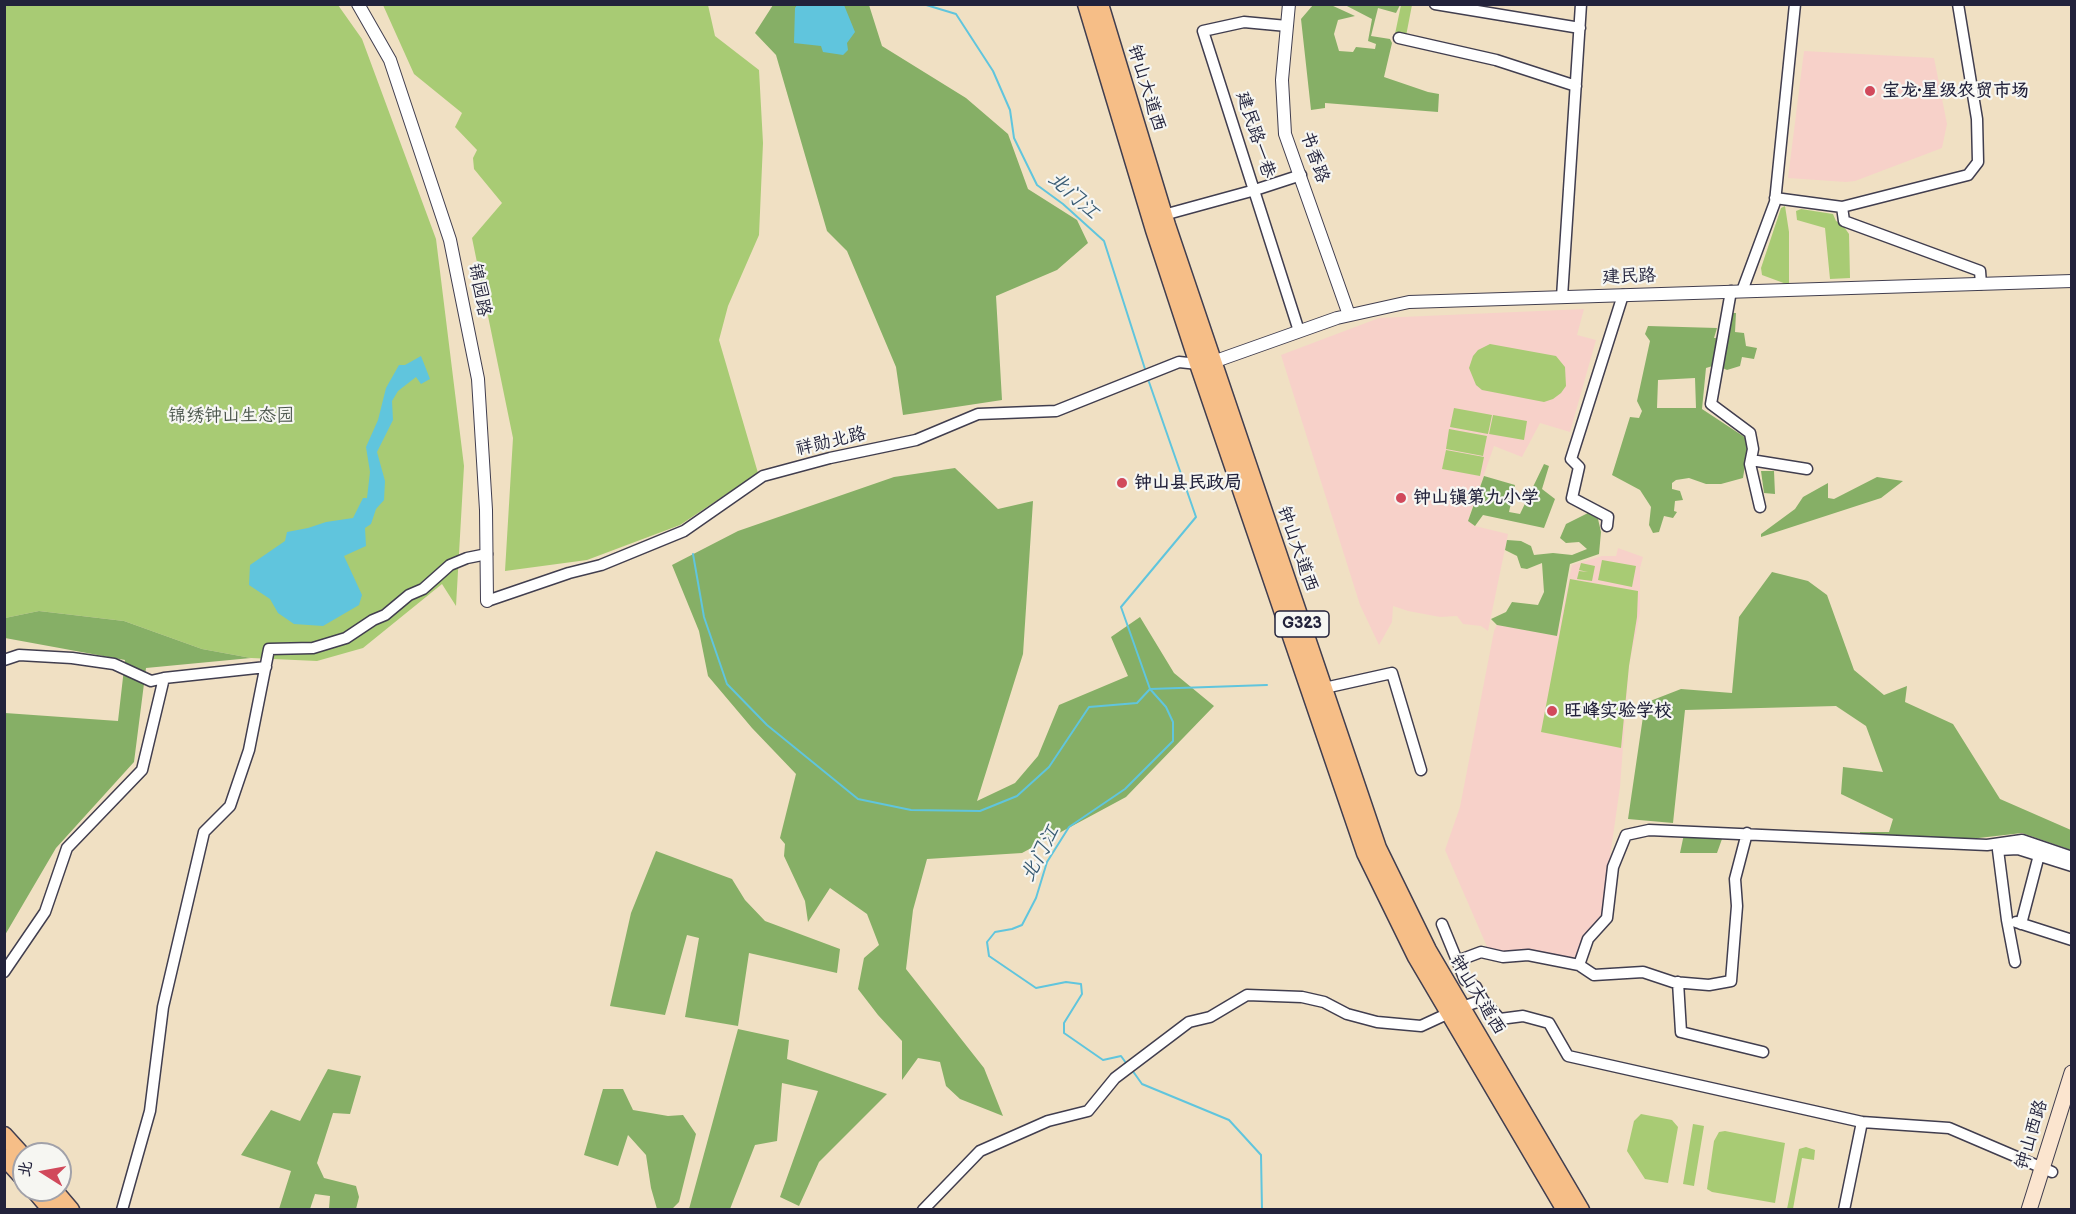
<!DOCTYPE html>
<meta charset="utf-8">
<style>
body{margin:0}
#map{position:relative;width:2076px;height:1214px;overflow:hidden;background:#f0e0c3;font-family:"Balsamiq Sans","LXGW WenKai TC",sans-serif}
canvas{display:block}
.frame{position:absolute;inset:0;border:6px solid #22223b;pointer-events:none}
.north{position:absolute;left:12px;top:1142px;width:60px;height:60px;box-sizing:border-box;background:#f6f6f2;border:2px solid #a1a1a9;border-radius:50%;rotate:281deg;font-size:16px;font-weight:700;line-height:24px;text-align:center;color:#22223b}
.north::after{content:'';display:block;margin:auto;width:21px;height:27px;background:#d1495b;clip-path:polygon(50% 0,100% 100%,50% 72%,0 100%)}
</style>
<div id="map">
<canvas width="2076" height="1214"></canvas>
<div class="frame"></div>
<div class="north">北</div>
</div>
<script>
const context = document.querySelector('canvas').getContext('2d');
context.lineJoin = 'round';
function fill(path, color) { context.fillStyle = color; context.fill(path, 'evenodd'); }
const shape = rows => new Path2D(rows.map(r => 'M' + r).join(''));
function stroke(path, color, width, dash) { context.strokeStyle = color; context.lineWidth = width; context.lineCap = dash ? 'butt' : 'round'; context.setLineDash(dash || []); context.stroke(path); }
function drawText(font, color, halo, rows, align = 'center') {
  context.font = font + ' "Balsamiq Sans","LXGW WenKai TC",sans-serif'; context.lineWidth = 4.5; context.setLineDash([]); context.textBaseline = 'middle'; context.strokeStyle = halo; context.fillStyle = color; for (const [text, x, y, turn = 0] of rows) {
    context.save(); context.translate(x, y); context.rotate((+turn || 0) * Math.PI / 180); context.textAlign = isNaN(turn) ? turn : align; if (halo) context.strokeText(text, 0, 0); context.fillText(text, 0, 0); context.restore();
  }
}
const built = shape([
 [1804,51,1934,58,1947,124,1942,148,1855,181,1846,182,1788,178],
 [1584,309,1577,335,1596,340,1570,432,1540,423,1522,457,1494,446,1468,520,1475,526,1508,534,1488,631,1481,626,1463,624,1457,616,1440,617,1408,611,1393,606,1392,622,1379,645,1360,605,1281,355,1379,318],
 [1618,548,1643,557,1640,568,1640,613,1629,666,1620,787,1602,913,1587,936,1578,962,1505,953,1488,949,1445,850,1460,807,1494,631,1497,625,1557,636,1572,565,1602,556,1616,556]
]);
const green = shape([
 [5,5,338,5,362,39,436,239,464,466,456,606,442,584,363,648,317,661,251,658,202,649,124,621,39,611,5,618],
 [383,5,708,5,715,36,759,70,763,143,759,235,728,306,719,340,758,473,680,525,587,560,505,571,513,438,472,238,502,203,474,169,473,158,477,150,455,127,462,113,414,74],
 [1401,5,1412,5,1406,36,1395,34],
 [1785,206,1789,232,1789,285,1762,275,1761,268,1781,208],
 [1801,209,1833,214,1836,221,1842,224,1849,234,1850,278,1830,279,1825,228,1797,220,1796,211],
 [1490,344,1556,356,1565,367,1566,386,1561,393,1553,399,1544,402,1482,390,1476,385,1469,368,1473,356,1478,350],
 [1454,408,1492,415,1488,434,1450,427],
 [1493,415,1527,421,1524,440,1489,434],
 [1449,429,1487,436,1483,456,1446,449],
 [1446,450,1484,457,1480,476,1442,469],
 [1602,560,1636,566,1632,587,1598,580],
 [1581,563,1595,566,1592,581,1577,579,1579,571,1588,572,1579,570],
 [1570,579,1638,591,1637,617,1629,666,1621,748,1541,732],
 [1641,1114,1672,1120,1678,1127,1668,1183,1645,1179,1627,1151,1634,1121],
 [1693,1124,1704,1126,1694,1186,1683,1184],
 [1725,1131,1785,1143,1775,1203,1712,1192,1707,1189,1714,1141,1719,1132],
 [1806,1147,1815,1150,1814,1160,1802,1158,1793,1209,1787,1209,1799,1149]
]);
const forest = shape([
 [773,5,869,5,882,46,966,98,1008,134,1028,189,1077,220,1088,243,1057,270,996,296,1002,400,903,415,896,367,847,251,827,231,776,55,755,33],
 [1313,5,1331,5,1355,16,1338,20,1334,34,1339,51,1353,52,1356,47,1375,49,1376,44,1368,41,1372,19,1345,5,1400,5,1396,13,1378,8,1371,36,1390,39,1392,43,1384,77,1428,92,1439,94,1438,112,1325,103,1325,108,1311,110,1301,19],
 [1731,313,1736,313,1735,332,1744,333,1746,346,1757,348,1754,359,1742,357,1740,366,1727,370,1716,365,1706,368,1702,409,1749,440,1743,478,1721,484,1706,484,1689,478,1676,480,1672,483,1672,489,1680,491,1683,500,1675,501,1674,511,1677,512,1673,518,1664,516,1659,532,1653,533,1649,525,1651,507,1640,490,1612,475,1630,417,1639,418,1642,411,1637,401,1650,341,1645,334,1648,326,1717,328,1714,338,1727,337],
 [1695,378,1696,408,1657,408,1658,380],
 [1544,464,1549,466,1542,489,1555,499,1544,528,1483,515,1475,526,1468,521,1484,476,1515,485,1509,512,1520,514],
 [955,468,998,509,1033,501,1023,654,977,801,1015,783,1038,756,1059,705,1128,676,1111,637,1140,617,1174,673,1214,706,1126,797,1022,853,927,859,913,910,906,969,984,1068,1003,1116,960,1099,946,1086,940,1062,918,1058,902,1080,902,1041,878,1015,858,989,864,958,879,945,867,914,830,888,808,922,805,901,784,856,785,844,780,838,796,774,752,728,708,676,699,631,672,565,738,531,894,477],
 [1761,471,1774,471,1775,494,1764,493],
 [1877,477,1903,481,1881,498,1761,537,1761,534,1795,509,1803,497,1828,483,1828,498,1834,499],
 [1588,513,1598,519,1601,532,1599,554,1570,564,1557,636,1497,625,1491,619,1506,612,1512,602,1538,605,1544,592,1542,563,1527,569,1521,568,1517,556,1505,550,1507,540,1521,541,1531,546,1534,555,1553,553,1572,555,1587,549,1579,542,1566,543,1560,538,1566,524],
 [1772,572,1808,581,1827,595,1854,670,1884,695,1907,686,1905,702,1953,724,2000,799,2071,830,2071,850,2022,833,1970,839,1860,836,1860,832,1889,832,1893,819,1841,794,1843,767,1883,772,1866,726,1836,706,1685,710,1673,823,1628,819,1645,703,1681,689,1732,693,1739,617],
 [39,611,124,621,202,649,251,658,146,668,134,762,56,848,5,935,5,713,118,721,125,660,5,638,5,618],
 [1684,834,1717,836,1722,839,1717,853,1680,853],
 [656,851,732,879,745,900,765,921,840,949,837,973,749,953,738,1026,685,1017,699,938,687,935,665,1015,610,1006,631,913],
 [738,1029,789,1040,787,1059,887,1094,819,1162,799,1206,780,1197,818,1091,782,1083,777,1141,755,1145,730,1209,689,1209],
 [328,1069,361,1076,350,1114,333,1113,317,1163,324,1178,356,1186,359,1197,356,1209,329,1209,330,1196,315,1194,310,1209,279,1209,291,1171,241,1155,271,1110,300,1121],
 [603,1089,623,1089,633,1110,668,1116,683,1115,696,1134,679,1202,672,1209,657,1209,651,1188,646,1155,628,1135,618,1166,584,1155]
]);
const water = shape([
 [797,5,844,5,855,32,847,43,848,50,843,55,823,52,821,46,794,43,795,8],
 [421,356,430,379,421,384,416,377,398,391,392,401,393,420,377,452,385,481,384,500,376,509,371,524,365,528,366,546,344,556,362,595,359,605,323,626,294,624,278,613,270,599,249,585,250,565,285,541,287,532,308,528,326,522,353,518,363,498,367,498,370,472,366,447,378,420,386,388,399,365,405,365]
]);
const stream = shape([
 [923,4,956,14,993,71,1010,110,1014,138,1037,185,1063,204,1104,241,1145,369],
 [693,554,704,617,727,684,767,725,858,799,911,810,980,811,1017,796,1049,767,1089,707,1137,703,1150,689,1267,685],
 [1126,1063,1121,1056,1103,1060,1064,1033,1064,1023,1082,994,1081,984,1066,982,1036,988,989,956,987,942,995,932,1012,929,1022,925,1036,898,1047,862,1069,827,1125,789,1173,741,1173,722,1166,707,1150,689,1121,607,1196,517,1149,382],
 [1132,1070,1142,1084,1229,1120,1261,1155,1262,1210]
]);
const minor = shape([
 [1435,4,1580,28],
 [1287,26,1244,22,1203,31,1299,331],
 [1399,38,1496,60,1576,86],
 [1775,198,1842,207,1968,175,1978,162,1977,119,1958,4],
 [1842,207,1844,221,1980,271,1981,284],
 [1160,216,1255,190,1301,175],
 [1731,291,1711,404,1750,433,1753,449,1750,464,1760,507],
 [1742,291,1775,202,1795,4],
 [1562,297,1581,4],
 [1751,460,1807,469],
 [1607,526,1608,517,1572,498,1579,467,1571,459,1623,295],
 [487,601,569,573,601,565,684,531,763,476,830,458,916,440,978,414,1056,411,1179,362,1198,364],
 [4,660,19,655,72,658,114,664,151,681,164,678],
 [1320,689,1392,673,1421,770],
 [2016,922,2072,940],
 [1442,924,1465,980,1476,987,1483,1000],
 [2021,924,2039,855],
 [1457,961,1481,952,1503,957,1528,955,1579,965,1588,939,1607,918,1613,867,1626,835,1649,830,1987,845,2022,840,2072,857],
 [2015,962,2007,920,1998,850,2018,849,2072,866],
 [1579,965,1594,975,1643,972,1673,982,1709,985,1731,981,1737,906,1735,879,1747,833],
 [4,972,45,912,67,848,142,770,164,678,266,667],
 [1678,982,1681,1032,1763,1052],
 [122,1210,150,1111,163,1007,204,832,230,806,249,750,269,649,313,648,346,638,373,620,385,615,409,595,423,589,450,565,467,558,487,554],
 [923,1210,980,1151,1048,1121,1088,1111,1115,1078,1189,1022,1210,1017,1247,995,1302,997,1324,1002,1347,1014,1377,1022,1421,1026,1462,1007,1483,1000,1500,1019,1523,1016,1549,1023,1568,1056,1862,1122,1949,1128,2052,1172],
 [1844,1210,1862,1122]
]);
const tertiary = shape([
 [358,4,390,60,450,240,478,379,486,510,487,601],
 [1289,4,1282,80,1285,134,1349,315],
 [1206,363,1213,362,1337,318,1409,302,2072,281]
]);
const secondary = shape([
 [2029,1210,2072,1073]
]);
const primary = shape([
 [4,1135,24,1157],
 [4,1157,24,1179],
 [34,1190,51,1210],
 [54,1190,71,1210]
]);
const trunk = shape([
 [1086,4,1154,230,1198,364,1365,853,1416,957,1565,1210],
 [1100,4,1167,225,1378,848,1428,950,1581,1210]
]);
const markers = [
 [1870,91,6,"#d1495b"],
 [1122,483,6,"#d1495b"],
 [1401,498,6,"#d1495b"],
 [1552,711,6,"#d1495b"]
];
const shields = [
 [1302,624,54]
];
const shieldNames = [
 ["G323",1302,624]
];
const streetNames = [
 ["钟山大道西",1146,88,73],
 ["建民路一巷",1255,135,72],
 ["书香路",1314,157,71],
 ["建民路",1629,277,-2],
 ["锦园路",479,290,79],
 ["祥勋北路",831,442,-13],
 ["钟山大道西",1297,549,71],
 ["钟山大道西",1477,995,59],
 ["钟山西路",2032,1135,-73]
];
const poiNames = [
 ["宝龙·星级农贸市场",1882,91],
 ["钟山县民政局",1134,483],
 ["钟山镇第九小学",1413,498],
 ["旺峰实验学校",1564,711]
];
const parkNames = [
 ["锦绣钟山生态园",231,416]
];
const waterNames = [
 ["北门江",1073,196,42],
 ["北门江",1041,854,-62]
];
fill(built, '#f7d1c9');
fill(green, '#a8cb74');
fill(forest, '#86af66');
fill(water, '#60c5dd');
stroke(stream, '#60c5dd', 2);
stroke(minor, '#413e4f', 13);
stroke(tertiary, '#413e4f', 14);
stroke(secondary, '#413e4f', 17);
stroke(primary, '#413e4f', 19);
stroke(trunk, '#413e4f', 19);
stroke(minor, '#fff', 10);
stroke(tertiary, '#fff', 12);
stroke(secondary, '#fbe5cf', 15);
stroke(primary, '#f6be87', 16);
stroke(trunk, '#f6be87', 16);
for (const [x, y, r, color] of markers) { const dot = new Path2D(); dot.arc(x, y, r, 0, 2 * Math.PI); context.fillStyle = color; context.fill(dot); stroke(dot, '#f6f6f2', 2); }
for (const [x, y, w] of shields) { const box = new Path2D(); box.roundRect(x - w / 2, y - 13, w, 26, 4.5); context.fillStyle = '#f6f6f2'; context.fill(box); stroke(box, '#22223b', 1.5); }
drawText('bold 16px', '#22223b', null, shieldNames);
drawText('18px', '#22223b', '#f6f6f2', streetNames);
drawText('bold 18px', '#22223b', '#f6f6f2', poiNames, 'left');
drawText('18px', '#4a554c', '#f6f6f2', parkNames);
drawText('italic 20px', '#385b74', '#f6f6f2', waterNames);
</script>
